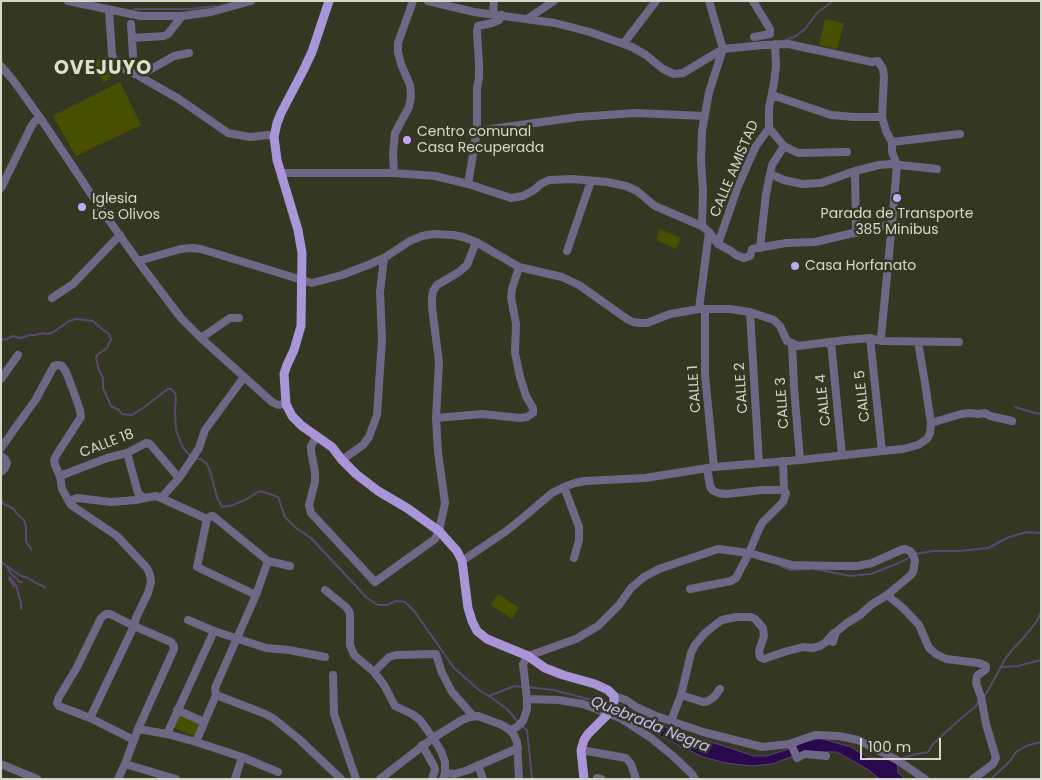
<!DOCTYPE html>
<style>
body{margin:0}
#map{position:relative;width:1042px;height:780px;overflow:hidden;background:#343823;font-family:Poppins,sans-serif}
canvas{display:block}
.frame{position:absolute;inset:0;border:2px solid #d5d8cb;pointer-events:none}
.scale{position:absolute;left:860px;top:738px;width:81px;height:22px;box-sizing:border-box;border:2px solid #d5d8cb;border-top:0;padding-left:6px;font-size:15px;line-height:18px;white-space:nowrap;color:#d5d8cb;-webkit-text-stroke:4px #343823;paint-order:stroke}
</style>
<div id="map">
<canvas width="1042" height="780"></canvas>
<div class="frame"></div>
<div class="scale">100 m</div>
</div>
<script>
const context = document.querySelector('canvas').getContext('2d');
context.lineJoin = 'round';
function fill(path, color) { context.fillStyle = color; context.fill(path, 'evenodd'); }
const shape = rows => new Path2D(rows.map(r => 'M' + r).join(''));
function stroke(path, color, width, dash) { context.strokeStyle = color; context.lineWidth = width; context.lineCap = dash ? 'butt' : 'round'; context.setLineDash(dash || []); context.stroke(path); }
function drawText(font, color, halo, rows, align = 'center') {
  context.font = font + ' Poppins,sans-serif'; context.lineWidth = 5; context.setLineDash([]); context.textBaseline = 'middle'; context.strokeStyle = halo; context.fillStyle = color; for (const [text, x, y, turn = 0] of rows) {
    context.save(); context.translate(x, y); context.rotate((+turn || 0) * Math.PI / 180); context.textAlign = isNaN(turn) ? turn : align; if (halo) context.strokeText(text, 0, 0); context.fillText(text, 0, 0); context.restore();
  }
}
const green = shape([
 [825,19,844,23,837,49,819,45],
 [107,56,110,65,116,71,104,83,92,62],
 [120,82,141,125,76,156,53,116],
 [660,229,681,238,676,249,656,240],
 [498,594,519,608,512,619,491,605],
 [178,713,200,722,195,736,172,727]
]);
const water = shape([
 [621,705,653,723,754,756,766,756,792,748,801,743,819,738,851,747,867,757,897,760,898,773,906,779,880,779,867,769,837,752,804,752,772,764,752,766,726,763,703,757,650,731,629,719,618,712,621,705]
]);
const stream = shape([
 [134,9,191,9,215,6],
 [783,41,796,36,805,29,817,13,833,1],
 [1,340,7,339,13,336,20,338,28,336,29,335,35,335,43,333,48,334,52,333,69,321,76,319,93,321,102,329,109,334,111,339,107,348,97,355,96,358,98,366,98,368,103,378,103,388,111,406,119,410,122,414,132,415,146,406,165,391,168,389,171,389,175,393,176,397,175,410,176,430,183,448,191,456],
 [1015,407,1035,413,1041,414],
 [195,459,201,459,207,464,210,471,217,497,222,507,233,505,245,500,260,491,270,494,278,497,285,517,296,528,311,538,367,598,378,605,387,605,396,601,405,602,415,612,454,668,479,690,489,696,507,709,519,723],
 [2,501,2,503,14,509,16,513,24,520,26,527,26,541,31,549],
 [915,554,933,551,960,551,988,548,1009,537,1027,532,1041,533],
 [1,562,7,566,11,574,17,579,19,582,22,582],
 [7,566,21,576,24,577,26,577,38,584,45,587],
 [781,566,791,570,810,569],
 [815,569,850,576,871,574,901,562,910,557],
 [10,577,17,587,17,589,21,603,21,609],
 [9,578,14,587],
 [1002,667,1018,666,1041,660],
 [527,687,553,690,573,695,602,703,610,707],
 [489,696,514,686,522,687],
 [984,696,986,694,1007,656,1025,636,1037,621,1041,612],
 [522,726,527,730,532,779],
 [901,759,912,755,928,752,933,744,959,720,975,707,979,701],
 [991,779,1010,761,1016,752,1026,746,1041,742]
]);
const minor = shape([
 [68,1,141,16,182,16,211,12,251,1],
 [428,1,474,12,555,23,590,32,632,47,646,55,663,69,674,74,683,73,723,49,763,45,788,44,872,62,878,61,883,69,884,77,882,117,886,131,892,142,892,152,897,165,892,224,881,337,881,341],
 [753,1,770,29,770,34,754,37],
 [109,10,112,55,115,61,120,67,139,76,179,99,228,133,250,137,268,135,274,137],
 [493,14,494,1],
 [527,19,554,1],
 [131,24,133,56],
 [132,38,164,36,168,34,182,16],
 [624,43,656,1],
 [1,66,13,80,41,119,103,212,138,261,181,318,201,338,272,402,278,405,286,404],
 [139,76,174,56,189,53],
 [772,95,831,115,854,117,882,117],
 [769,128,784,146,798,153,847,152],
 [477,131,578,117,635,113,704,116],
 [892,142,960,134],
 [855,171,879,165,891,164,937,169],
 [281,173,394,173,435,176,468,184,511,198,523,196,534,190,541,184,549,180,573,179,607,182,626,186,637,191,655,206,702,226,709,232,718,244,731,251,736,255,744,258,750,256,752,249,786,243,815,242,892,224],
 [394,173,393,153,395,133,409,107,411,96,410,85,401,64,398,52,398,43,413,1],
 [770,174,784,180,802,184,821,183,855,171,856,233],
 [468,184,477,131,477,88,479,78,479,65,477,31,478,26,492,23,499,20,502,15],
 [1,188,31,127,35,121,41,119],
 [702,226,703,191,701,160,702,131,709,92,723,49,709,1],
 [718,244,737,189,749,161,756,146,769,128,769,108,774,83,776,66,775,44],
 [760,248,766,194,772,165,784,146],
 [567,251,591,181],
 [138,261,181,249,192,248,201,249,312,283,342,275,368,265,384,258,410,241,422,236,434,234,453,235,463,237,476,242,519,267,562,277,579,285,627,319,633,322,640,323,647,323,670,314,699,309,730,309,750,312,774,320,780,326,787,341,798,346,846,340,870,338,881,341,959,342],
 [52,298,73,284,120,235],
 [699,309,709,232],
 [705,309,705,375,714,467],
 [750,312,759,463],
 [201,338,230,318,239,318],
 [870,338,882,451],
 [831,342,842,455],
 [792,344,794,387,800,460],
 [1,379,18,355],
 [436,418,482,414,520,418,527,417,533,413,533,408,526,396,520,377,515,353,516,324,511,297,512,289,519,267],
 [931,423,961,414,970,413,978,414,985,413,990,416,1012,421],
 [317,436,311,446,311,451,315,472,315,482,309,505,311,513,375,582,435,539,439,531,445,503,438,452,436,418,439,362,432,307,432,297,433,291,437,285,459,272,467,265,476,242],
 [1,448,36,399,54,366,58,365,62,366,66,372,73,390,80,410,81,417,57,454,54,460,55,465,60,476,62,489,71,505,117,536,147,568,150,575,151,582,148,593,136,618,134,626,90,718],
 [127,453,138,493,144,498],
 [1,456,5,459,7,463,5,468,1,472],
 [342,460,363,445,369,437,377,415,382,339,380,292,384,258],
 [707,468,710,486,712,490,718,493,726,494,762,490,784,490],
 [60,476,107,458,127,453,146,443,150,444,179,478],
 [564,487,579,527,579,540,574,558],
 [161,498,179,478,190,462,199,448,205,430,244,377],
 [69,501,77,498,111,502,136,500,150,497,156,496,161,498,207,519,209,517,213,516,268,561,290,566],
 [207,519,197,567,256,595],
 [462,561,505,532,525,516,552,493,564,487,575,483,585,481,645,478,714,467,800,460,882,451,903,449,918,445,927,439,930,433,931,423,925,383,918,342],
 [690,589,731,581,736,578,749,553,759,529,763,522,783,502,786,493,784,490,783,461],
 [325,590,346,607,350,613,350,645,354,655,374,672,384,685,395,706,412,714,420,720,433,738,441,751,445,762,445,773,443,779],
 [887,595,903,608,919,625,929,648,936,654,946,659,979,663,986,666,986,669,977,676,976,683,981,697,986,724,996,758,993,764,973,779],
 [188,620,214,631,266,648,289,650,325,657],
 [374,672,389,657,396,655,436,654,442,673,452,692,473,716],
 [333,675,334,714,356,779],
 [216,695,263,713,273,718,300,740,341,779],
 [681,695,691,653,695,645,705,633,715,625,722,620,736,617,751,617,755,619,763,628,764,636,759,651,760,657,764,659,784,652,803,647,812,648,820,646,826,642,834,633],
 [614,696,626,700,636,707,656,716,703,732,762,747,789,744,792,746,797,758,805,754,826,756],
 [527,699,559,700,583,704,620,718,651,738,673,756,692,774,695,779],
 [177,710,204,722],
 [671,721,681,695,703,702,708,701,714,697,720,689],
 [138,729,167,734,196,742,242,757,278,772],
 [510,730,517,727,523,721,527,709,527,699,523,664,528,656,576,639,598,626,619,605,631,588,644,577,659,569,718,549,749,553,792,565,838,566,857,566,872,563,901,550,905,549,910,551,913,555,915,561,913,572,911,575,887,595,871,605,860,615,847,623,836,632,833,642],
 [167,734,214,631],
 [196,742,216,695,215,688,256,595,268,561],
 [789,744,815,735,839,736,858,740,897,760,925,779],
 [422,745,434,766,435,770,432,779],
 [581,750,626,758,631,764,636,779],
 [125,764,176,779],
 [3,765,37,779],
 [478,765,483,779],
 [445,773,455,774,468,770,518,748],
 [597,778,601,779],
 [118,779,125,764,138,729,174,649,174,646,171,642,134,626,110,614,106,614,101,618,76,669,59,697,57,703,59,706,90,718,134,740],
 [235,779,242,757],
 [380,779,433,738,462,720,470,717,478,716,502,725,510,730,514,735,517,742,519,779]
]);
const major = shape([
 [329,1,312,52,303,71,281,113,277,123,274,137,277,160,298,230,302,253,301,326,294,350,287,365,284,374,286,404,292,416,302,426,332,447,342,460,356,474,378,491,407,508,439,531,457,551,462,561,468,608,472,621,477,631,487,639,528,656,545,668,563,675,595,684,608,690,614,696,614,702,609,713,588,734,584,740,581,750,584,779]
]);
const markers = [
 [407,140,5,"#c0a8f4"],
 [897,198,5,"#c0a8f4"],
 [82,207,5,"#c0a8f4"],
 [795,266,5,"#c0a8f4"]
];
const poiNames = [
 ["Centro comunal",417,132],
 ["Casa Recuperada",417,148],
 ["Iglesia",92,199],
 ["Los Olivos",92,215],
 ["Parada de Transporte",897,214,"center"],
 ["385 Minibus",897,230,"center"],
 ["Casa Horfanato",805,266]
];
const streetNames = [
 ["CALLE AMISTAD",735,169,-67],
 ["CALLE 2",742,388,-94],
 ["CALLE 1",695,389,-94],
 ["CALLE 5",863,396,-96],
 ["CALLE 4",824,400,-96],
 ["CALLE 3",783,403,-94],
 ["CALLE 18",107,444,-21]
];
const waterNames = [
 ["Quebrada Negra",650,725,22]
];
const districtNames = [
 ["OVEJUYO",103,69]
];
fill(green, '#485000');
fill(water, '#29084d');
stroke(water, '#5d4673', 1);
stroke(stream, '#5d4673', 2);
stroke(minor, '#706787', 8);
stroke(major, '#aa95d8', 9);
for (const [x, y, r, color] of markers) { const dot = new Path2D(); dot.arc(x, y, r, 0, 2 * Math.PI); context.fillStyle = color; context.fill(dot); stroke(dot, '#343823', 2); }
drawText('14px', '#d5d8cb', '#343823', poiNames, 'left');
drawText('14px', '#d5d8cb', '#343823', streetNames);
drawText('italic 15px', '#cdbbf8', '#343823', waterNames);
context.letterSpacing = '1px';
drawText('bold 19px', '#dbe0c6', '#343823', districtNames);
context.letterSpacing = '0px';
</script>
